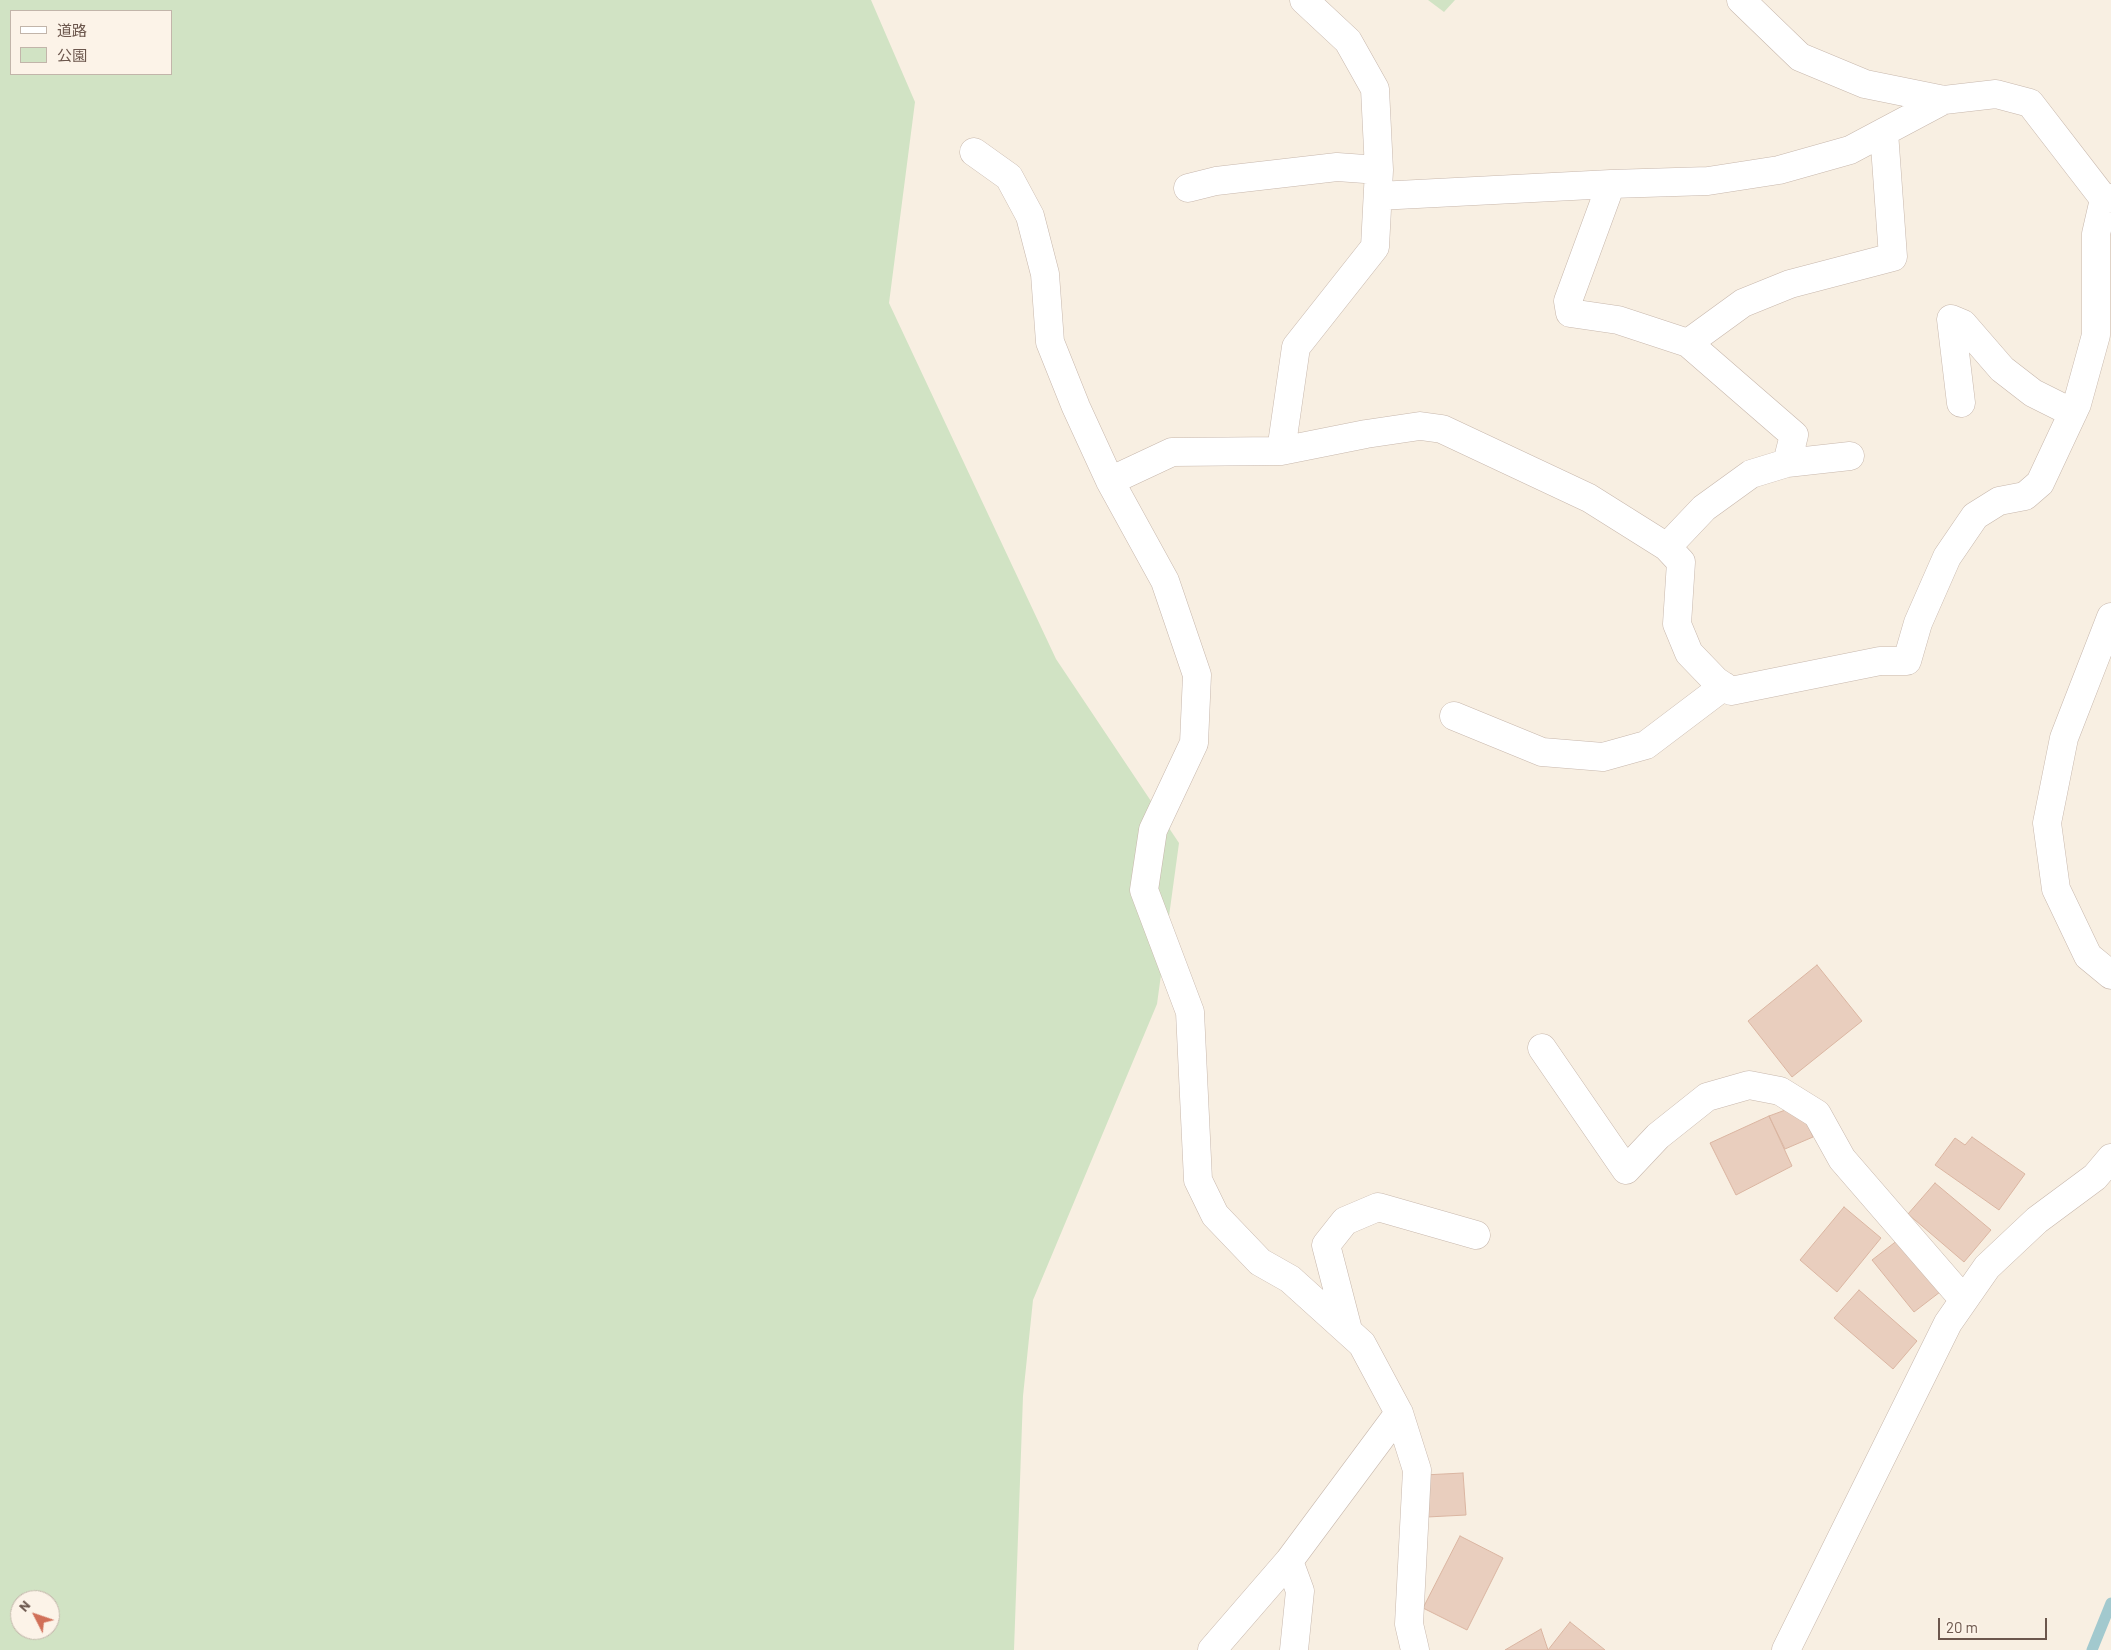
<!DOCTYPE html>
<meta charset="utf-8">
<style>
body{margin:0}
#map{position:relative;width:2111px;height:1650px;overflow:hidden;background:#f8efe2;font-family:Barlow,"Noto Sans JP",sans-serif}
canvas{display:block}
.legend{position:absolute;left:10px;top:10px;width:162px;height:65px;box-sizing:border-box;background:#fcf3e8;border:1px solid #c2b5aa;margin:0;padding:6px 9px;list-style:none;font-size:15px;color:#6c574d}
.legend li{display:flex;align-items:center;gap:10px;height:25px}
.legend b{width:25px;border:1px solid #c2b5aa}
.north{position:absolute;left:10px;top:1590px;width:50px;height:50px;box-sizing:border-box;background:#fcf3e8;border:1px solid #c2b5aa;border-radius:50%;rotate:311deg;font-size:14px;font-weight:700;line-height:20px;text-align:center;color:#6c574d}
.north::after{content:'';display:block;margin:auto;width:18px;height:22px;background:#d17058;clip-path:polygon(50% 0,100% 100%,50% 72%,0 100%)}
.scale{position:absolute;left:1938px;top:1618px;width:109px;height:22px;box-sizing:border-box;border:2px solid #6c574d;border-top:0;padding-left:6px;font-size:15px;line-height:18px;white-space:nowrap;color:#6c574d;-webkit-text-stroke:4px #fcf3e8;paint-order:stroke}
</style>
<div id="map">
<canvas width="2111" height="1650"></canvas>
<ul class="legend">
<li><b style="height:6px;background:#fff"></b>道路</li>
<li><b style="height:14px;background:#d1e3c4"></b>公園</li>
</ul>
<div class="north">N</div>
<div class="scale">20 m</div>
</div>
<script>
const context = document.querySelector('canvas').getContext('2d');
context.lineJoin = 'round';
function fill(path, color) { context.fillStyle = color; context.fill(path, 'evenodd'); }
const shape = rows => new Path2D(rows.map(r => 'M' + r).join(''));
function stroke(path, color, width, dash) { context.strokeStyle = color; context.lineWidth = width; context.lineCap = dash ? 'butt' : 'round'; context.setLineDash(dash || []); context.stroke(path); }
const green = shape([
 [0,0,871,0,915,102,889,303,1056,659,1179,843,1157,1004,1033,1300,1023,1396,1014,1650,0,1650],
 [11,11,171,11,171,74,11,74],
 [20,1600,50,1600,50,1630,20,1630],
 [1428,0,1455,0,1444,12]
]);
const stream = shape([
 [2092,1650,2111,1603]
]);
const building = shape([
 [1817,965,1862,1021,1792,1077,1748,1021,1817,965],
 [1799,1105,1813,1137,1785,1149,1769,1116,1799,1105],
 [1769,1116,1792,1166,1736,1195,1710,1143,1769,1116],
 [1972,1137,2025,1174,1999,1210,1935,1165,1955,1138,1965,1145,1972,1137],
 [1935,1183,1991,1230,1964,1262,1908,1214,1935,1183],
 [1844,1207,1881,1238,1837,1292,1800,1260,1844,1207],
 [1898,1240,1940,1292,1914,1312,1872,1260,1898,1240],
 [1859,1290,1917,1341,1893,1369,1834,1318,1859,1290],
 [1463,1473,1466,1515,1427,1517,1424,1475,1463,1473],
 [1460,1536,1503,1558,1467,1630,1423,1608,1460,1536],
 [1570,1622,1605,1650,1548,1650,1570,1622],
 [1541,1629,1548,1650,1505,1650,1541,1629]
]);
const minor = shape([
 [1304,0,1348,41,1375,89,1379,170,1375,247,1296,347,1281,451,1172,452,1110,481,1165,581,1197,675,1194,743,1153,830,1144,890,1190,1012,1198,1180,1215,1215,1260,1262,1290,1279,1362,1344,1399,1413,1417,1470,1409,1624,1415,1650],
 [1741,0,1800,57,1865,84,1944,100,1996,94,2030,103,2104,199,2111,198],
 [974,152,1009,177,1030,216,1045,274,1050,342,1076,407,1110,481],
 [1611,184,1568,301,1570,313,1618,320,1688,343,1794,435,1787,463],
 [1188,188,1216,181,1337,167,1379,170],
 [1378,196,1611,184,1708,181,1779,170,1850,150,1944,100],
 [1688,343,1743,303,1790,284,1893,257,1884,132],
 [1961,403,1951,319,1963,324,2002,369,2033,393,2073,413],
 [1281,451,1366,434,1420,426,1442,429,1589,498,1667,547,1704,508,1751,474,1787,463,1850,456],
 [1667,547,1681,562,1677,624,1689,653,1716,681,1731,691,1880,661,1907,661,1918,623,1947,557,1975,516,1999,501,2025,496,2040,483,2077,404,2096,335,2096,234,2104,199],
 [2111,617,2064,738,2047,823,2056,889,2088,956,2111,975],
 [1454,716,1542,752,1603,757,1646,745,1724,686],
 [1542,1048,1626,1170,1658,1136,1707,1097,1749,1085,1780,1091,1817,1114,1842,1159,1964,1300],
 [1348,1330,1326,1245,1345,1221,1378,1207,1476,1235],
 [1289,1561,1399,1413],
 [1212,1650,1289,1561,1300,1591,1294,1650],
 [1786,1650,1948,1323,1987,1267,2037,1220,2095,1177,2111,1158]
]);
fill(green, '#d1e3c4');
stroke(stream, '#a2c9ce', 11);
fill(building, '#e9cebe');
stroke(building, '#dab5a1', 1);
stroke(minor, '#c7b7ac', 29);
stroke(minor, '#fff', 28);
</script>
